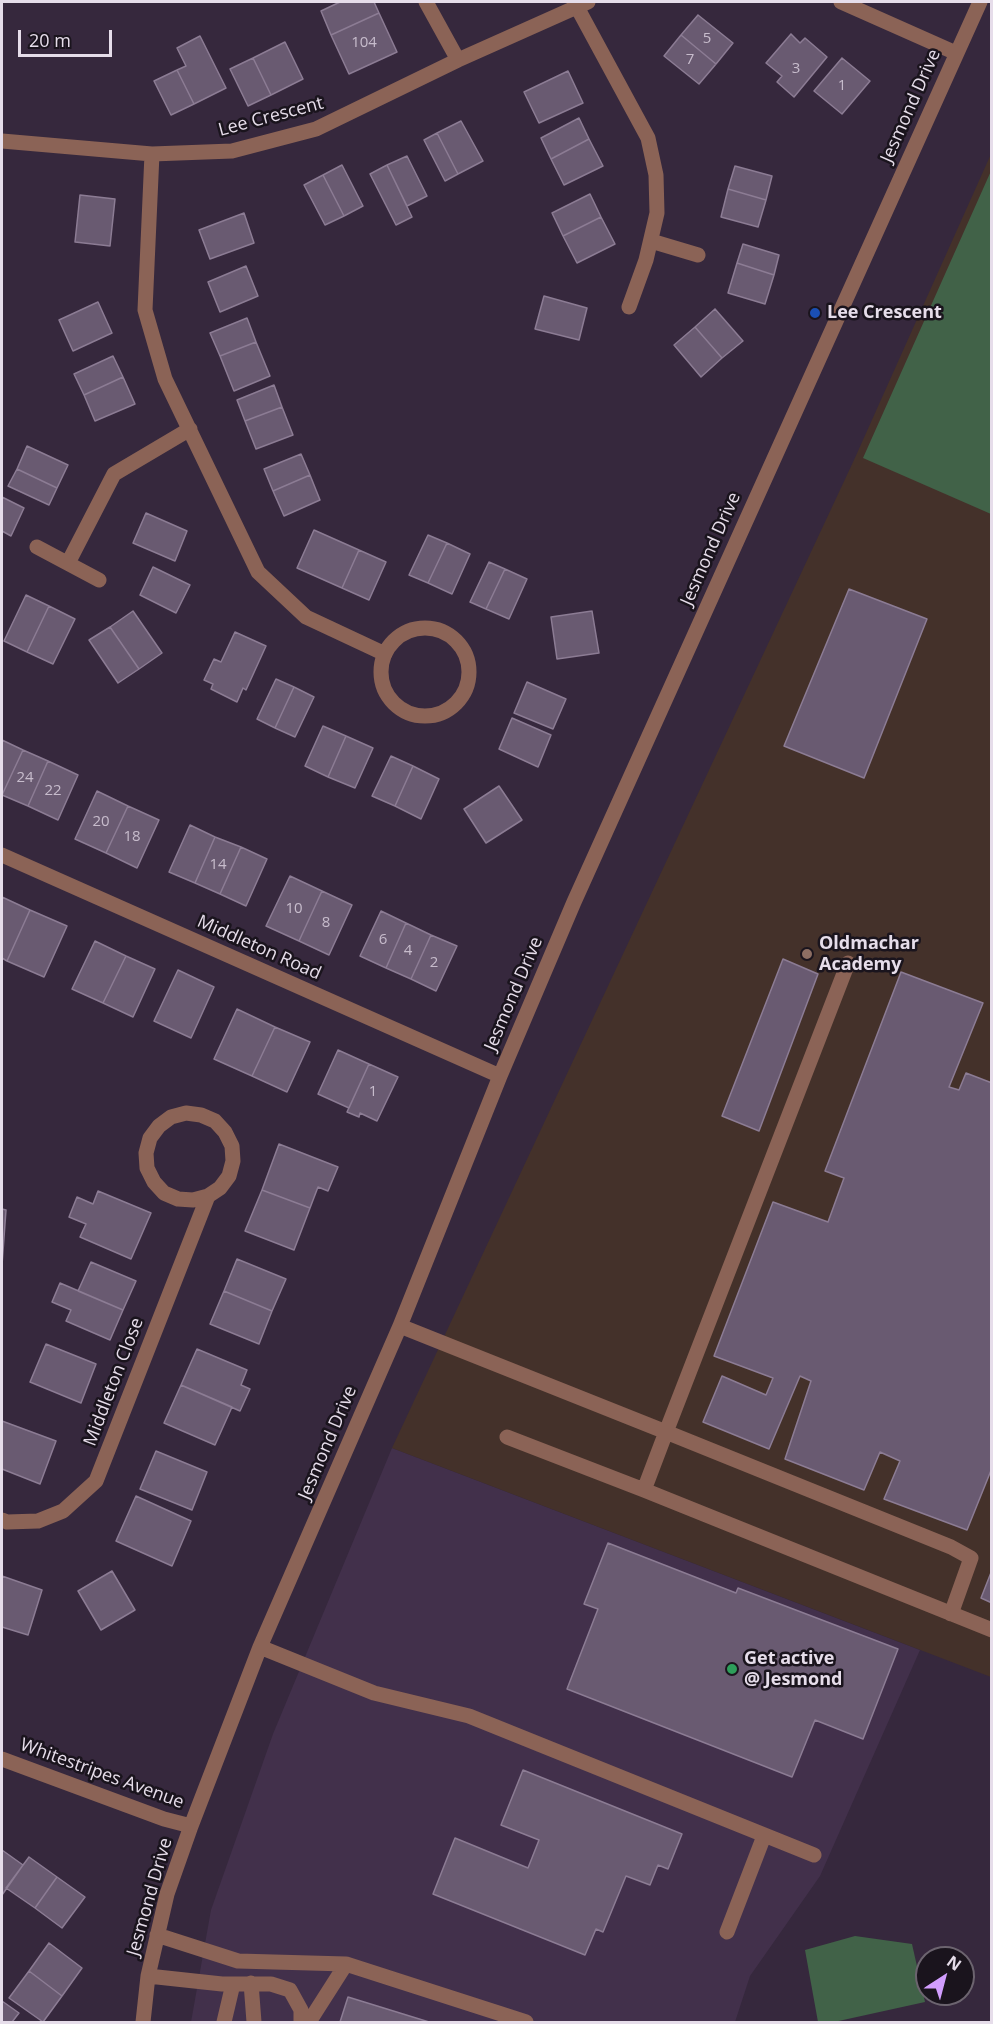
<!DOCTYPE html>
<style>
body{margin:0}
#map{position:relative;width:993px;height:2024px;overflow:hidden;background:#36283d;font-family:"Open Sans",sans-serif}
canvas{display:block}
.frame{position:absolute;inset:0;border:3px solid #e6ddea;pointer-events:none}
.north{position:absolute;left:915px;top:1946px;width:60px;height:60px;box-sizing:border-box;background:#1a141d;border:2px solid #6c646f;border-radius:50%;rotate:36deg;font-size:16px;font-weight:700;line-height:24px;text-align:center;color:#e6ddea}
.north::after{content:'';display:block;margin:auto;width:21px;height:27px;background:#d19dfe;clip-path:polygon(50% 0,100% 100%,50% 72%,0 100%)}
.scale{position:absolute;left:18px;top:30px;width:94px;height:27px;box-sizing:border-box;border:3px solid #e6ddea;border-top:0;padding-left:8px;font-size:18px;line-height:21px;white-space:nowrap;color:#e6ddea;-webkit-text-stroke:4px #1a141d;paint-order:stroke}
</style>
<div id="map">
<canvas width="993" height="2024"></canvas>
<div class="frame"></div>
<div class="north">N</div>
<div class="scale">20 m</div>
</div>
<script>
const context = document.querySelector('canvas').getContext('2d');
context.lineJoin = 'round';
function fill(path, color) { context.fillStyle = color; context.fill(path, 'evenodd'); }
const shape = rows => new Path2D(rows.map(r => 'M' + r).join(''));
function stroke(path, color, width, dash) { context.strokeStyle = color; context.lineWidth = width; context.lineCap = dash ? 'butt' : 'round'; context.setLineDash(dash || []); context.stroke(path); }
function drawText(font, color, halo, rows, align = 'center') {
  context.font = font + ' "Open Sans",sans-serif'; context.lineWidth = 5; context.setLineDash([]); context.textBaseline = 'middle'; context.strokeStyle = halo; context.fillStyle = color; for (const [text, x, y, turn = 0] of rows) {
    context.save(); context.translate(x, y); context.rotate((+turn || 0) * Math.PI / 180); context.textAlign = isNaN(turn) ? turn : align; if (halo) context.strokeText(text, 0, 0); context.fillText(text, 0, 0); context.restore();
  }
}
const built = shape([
 [392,1448,920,1650,820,1876,750,1976,735,2022,191,2022,211,1910,273,1734]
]);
const education = shape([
 [991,154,991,1677,392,1448,854,460]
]);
const green = shape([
 [991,171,991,514,863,458],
 [855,1936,912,1944,925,2002,834,2022,818,2022,805,1950]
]);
const building = shape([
 [340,2,374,2,379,13,331,35,321,11,340,2],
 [379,13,397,52,349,74,331,35,379,13],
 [698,15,733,43,716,64,681,35,698,15],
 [791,34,800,43,805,38,827,57,794,97,777,82,782,76,766,63,791,34],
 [681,35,716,64,699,84,664,56,681,35],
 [200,36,226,88,194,104,177,70,186,66,177,48,200,36],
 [285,42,303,79,271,95,253,58,285,42],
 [253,58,271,95,248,106,230,69,253,58],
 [842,58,870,81,842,114,814,91,842,58],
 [177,70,194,104,171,115,154,81,177,70],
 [568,71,583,103,539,123,524,92,568,71],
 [579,118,589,139,551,159,541,138,579,118],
 [461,121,483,161,458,174,437,133,461,121],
 [437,133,458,174,445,181,424,140,437,133],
 [589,139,603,166,564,185,551,159,589,139],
 [407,156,427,196,407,206,387,165,407,156],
 [342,165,363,206,344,216,323,175,342,165],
 [387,165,412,217,396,225,370,174,387,165],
 [735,166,772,176,766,200,728,189,735,166],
 [323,175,344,216,325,225,304,185,323,175],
 [728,189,766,200,758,227,721,217,728,189],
 [590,194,601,217,563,236,552,213,590,194],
 [80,195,115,199,110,246,75,242,80,195],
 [244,213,254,243,210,259,199,230,244,213],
 [601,217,615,244,577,263,563,236,601,217],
 [743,244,779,255,774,275,737,263,743,244],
 [737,263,774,275,765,304,728,293,737,263],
 [246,266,258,296,220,312,208,282,246,266],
 [544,296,587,308,579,340,535,329,544,296],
 [98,302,112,333,73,351,59,320,98,302],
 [715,309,743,341,722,358,695,327,715,309],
 [247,318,256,342,220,356,210,333,247,318],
 [695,327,722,358,701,377,674,345,695,327],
 [256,342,270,376,234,391,220,356,256,342],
 [113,356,123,377,84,395,74,374,113,356],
 [123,377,135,404,95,421,84,395,123,377],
 [274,385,282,407,245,421,237,400,274,385],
 [282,407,293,435,256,449,245,421,282,407],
 [27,446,68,465,57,488,17,469,27,446],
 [301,454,310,475,273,491,264,469,301,454],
 [17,469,57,488,49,505,8,486,17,469],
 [310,475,320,500,284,516,273,491,310,475],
 [2,497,24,508,11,536,2,531,2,497],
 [146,513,187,531,175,561,133,543,146,513],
 [314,530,359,550,342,588,297,568,314,530],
 [428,535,447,543,428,583,409,575,428,535],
 [447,543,470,554,452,594,428,583,447,543],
 [359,550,386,562,369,600,342,588,359,550],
 [489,562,505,569,486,609,470,602,489,562],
 [153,567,190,585,176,613,140,595,153,567],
 [505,569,527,579,509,619,486,609,505,569],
 [849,589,927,619,864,778,784,746,849,589],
 [26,595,49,606,27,652,4,641,26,595],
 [49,606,75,619,53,664,27,652,49,606],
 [133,611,162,653,139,669,110,627,133,611],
 [592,611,599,653,557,659,551,617,592,611],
 [110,627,139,669,118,683,89,640,110,627],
 [235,632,266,646,246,690,243,688,237,702,211,689,213,684,204,680,214,659,221,662,235,632],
 [276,679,294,687,275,728,257,719,276,679],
 [527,682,566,699,553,729,514,713,527,682],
 [294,687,314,697,295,737,275,728,294,687],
 [512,718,551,735,538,767,499,749,512,718],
 [323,726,346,736,328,777,305,766,323,726],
 [346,736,373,748,355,788,328,777,346,736],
 [2,740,23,750,2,795,2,740],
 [23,750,48,761,28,806,2,795,23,750],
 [391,756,413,766,395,806,372,796,391,756],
 [48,761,78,775,58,820,28,806,48,761],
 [413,766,439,779,421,819,395,806,413,766],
 [499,786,522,820,486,843,464,809,499,786],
 [97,791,128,806,106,853,75,839,97,791],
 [128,806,159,820,137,868,106,853,128,806],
 [190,825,215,837,195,883,169,872,190,825],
 [215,837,241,847,220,894,195,883,215,837],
 [241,847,267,859,246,906,220,894,241,847],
 [290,876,322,891,299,941,266,926,290,876],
 [322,891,352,905,329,955,299,941,322,891],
 [2,897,30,910,7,961,2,958,2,897],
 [30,910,67,926,44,977,7,961,30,910],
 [381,911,406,923,386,968,360,956,381,911],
 [406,923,431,935,411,979,386,968,406,923],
 [431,935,457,946,436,991,411,979,431,935],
 [95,941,126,956,103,1003,72,989,95,941],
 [126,956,155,969,133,1017,103,1003,126,956],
 [783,959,818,974,759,1131,722,1116,783,959],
 [178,970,214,987,191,1038,154,1021,178,970],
 [901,972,983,1003,949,1087,959,1090,966,1073,992,1083,992,1468,967,1530,884,1499,900,1461,880,1452,864,1490,785,1459,811,1381,800,1376,769,1449,703,1422,722,1376,766,1395,773,1378,714,1356,773,1202,828,1222,844,1178,825,1171,901,972],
 [237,1009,275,1027,252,1076,214,1059,237,1009],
 [275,1027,310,1042,287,1092,252,1076,275,1027],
 [338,1050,369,1064,349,1108,318,1094,338,1050],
 [369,1064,398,1077,377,1121,360,1113,359,1117,347,1112,369,1064],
 [279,1144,338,1167,328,1191,318,1187,310,1208,262,1190,279,1144],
 [262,1190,310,1208,294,1250,245,1231,262,1190],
 [98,1191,151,1213,131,1259,80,1237,86,1224,69,1217,77,1197,93,1204,98,1191],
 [2,1209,6,1210,2,1265,2,1209],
 [237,1259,286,1279,272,1311,224,1291,237,1259],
 [91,1262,136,1281,123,1310,78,1291,91,1262],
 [60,1283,123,1310,110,1340,66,1321,71,1310,52,1302,60,1283],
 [224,1291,272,1311,259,1344,210,1324,224,1291],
 [46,1344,96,1364,81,1403,30,1382,46,1344],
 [197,1349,247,1370,241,1385,250,1389,240,1411,181,1385,197,1349],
 [181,1385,232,1407,215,1445,164,1423,181,1385],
 [2,1421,56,1441,40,1484,2,1469,2,1421],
 [156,1451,207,1472,192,1510,140,1489,156,1451],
 [136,1496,191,1521,172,1566,116,1541,136,1496],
 [608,1543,736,1593,738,1588,898,1649,863,1739,815,1720,792,1777,567,1689,598,1609,584,1604,608,1543],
 [992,1570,992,1603,981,1598,992,1570],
 [112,1571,135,1610,101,1630,78,1591,112,1571],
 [2,1576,42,1590,28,1635,2,1627,2,1576],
 [523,1770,682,1834,668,1869,658,1865,650,1885,626,1876,603,1932,596,1929,585,1955,433,1894,455,1838,528,1868,539,1840,501,1825,523,1770],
 [2,1850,23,1865,2,1895,2,1850],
 [29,1857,57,1877,35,1908,6,1888,29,1857],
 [57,1877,85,1897,62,1928,35,1908,57,1877],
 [49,1943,82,1968,62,1996,29,1971,49,1943],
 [29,1971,62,1996,43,2022,9,1998,29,1971],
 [348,1997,429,2022,340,2022,348,1997],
 [2,2001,19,2013,12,2022,2,2022,2,2001]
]);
const minor = shape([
 [426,2,458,60],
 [841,2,956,53],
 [577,7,648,138,656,175,657,213,646,260,629,307],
 [2,141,152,154,232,151,316,129,458,60,588,2],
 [152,154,145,310,165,379,258,572,306,617,385,654],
 [651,241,698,255],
 [37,547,99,580],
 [68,563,114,474,190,429],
 '381 672a44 44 0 1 1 88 0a44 44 0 1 1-88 0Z',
 [2,855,500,1076],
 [400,1326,666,1432,848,963],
 [507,1437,644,1490,992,1630],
 [644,1490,666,1432,951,1547,971,1558,951,1614],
 [2,1520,7,1522,38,1521,63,1511,96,1481,208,1196,220,1188,229,1176,233,1161,232,1146,225,1132,215,1121,201,1115,186,1113,171,1117,159,1126,150,1138,146,1153,147,1168,154,1182,164,1193,178,1199,193,1200,208,1196],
 [260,1647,374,1693,469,1716,814,1855],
 [2,1759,164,1819,191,1826],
 [727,1932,764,1836],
 [157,1935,238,1961,346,1964,526,2022],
 [148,1976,222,1984,271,1984,290,1990,301,2010,301,2022],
 [251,1983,254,2022],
 [143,2022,148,1976,167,1894,191,1826,260,1647,400,1326,500,1076,574,902,980,2],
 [224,2022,233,1984],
 [309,2022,346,1964]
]);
const markers = [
 [815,313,6,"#1a4fb4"],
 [807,954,6,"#8d6e63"],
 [732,1669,6,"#2e9e5b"]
];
const numberNames = [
 ["5",707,39],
 ["104",364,43],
 ["7",690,60],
 ["3",796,69],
 ["1",842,86],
 ["24",25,778],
 ["22",53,791],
 ["20",101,822],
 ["18",132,837],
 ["14",218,865],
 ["10",294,909],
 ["8",326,923],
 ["6",383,940],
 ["4",408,951],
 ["2",434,963],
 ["1",373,1092]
];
const streetNames = [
 ["Jesmond Drive",911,106,-66],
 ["Lee Crescent",271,117,-15],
 ["Jesmond Drive",711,549,-66],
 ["Middleton Road",259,948,24],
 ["Jesmond Drive",514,994,-67],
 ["Middleton Close",114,1382,-69],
 ["Jesmond Drive",328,1443,-67],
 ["Whitestripes Avenue",102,1774,20],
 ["Jesmond Drive",150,1897,-74]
];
const poiNames = [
 ["Lee Crescent",827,313],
 ["Oldmachar",819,944],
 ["Academy",819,965],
 ["Get active",744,1659],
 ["@ Jesmond",744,1680]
];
fill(built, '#42304b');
fill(education, '#44312a');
fill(green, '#416248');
fill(building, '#695a71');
stroke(building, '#8c7c94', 1.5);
stroke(minor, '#8b6356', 15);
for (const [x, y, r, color] of markers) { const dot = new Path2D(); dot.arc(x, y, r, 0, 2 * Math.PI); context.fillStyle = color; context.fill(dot); stroke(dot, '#1a141d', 2); }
drawText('15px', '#c7bccc', null, numberNames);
drawText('18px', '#e6ddea', '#1a141d', streetNames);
drawText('bold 18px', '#e6ddea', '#1a141d', poiNames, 'left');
</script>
